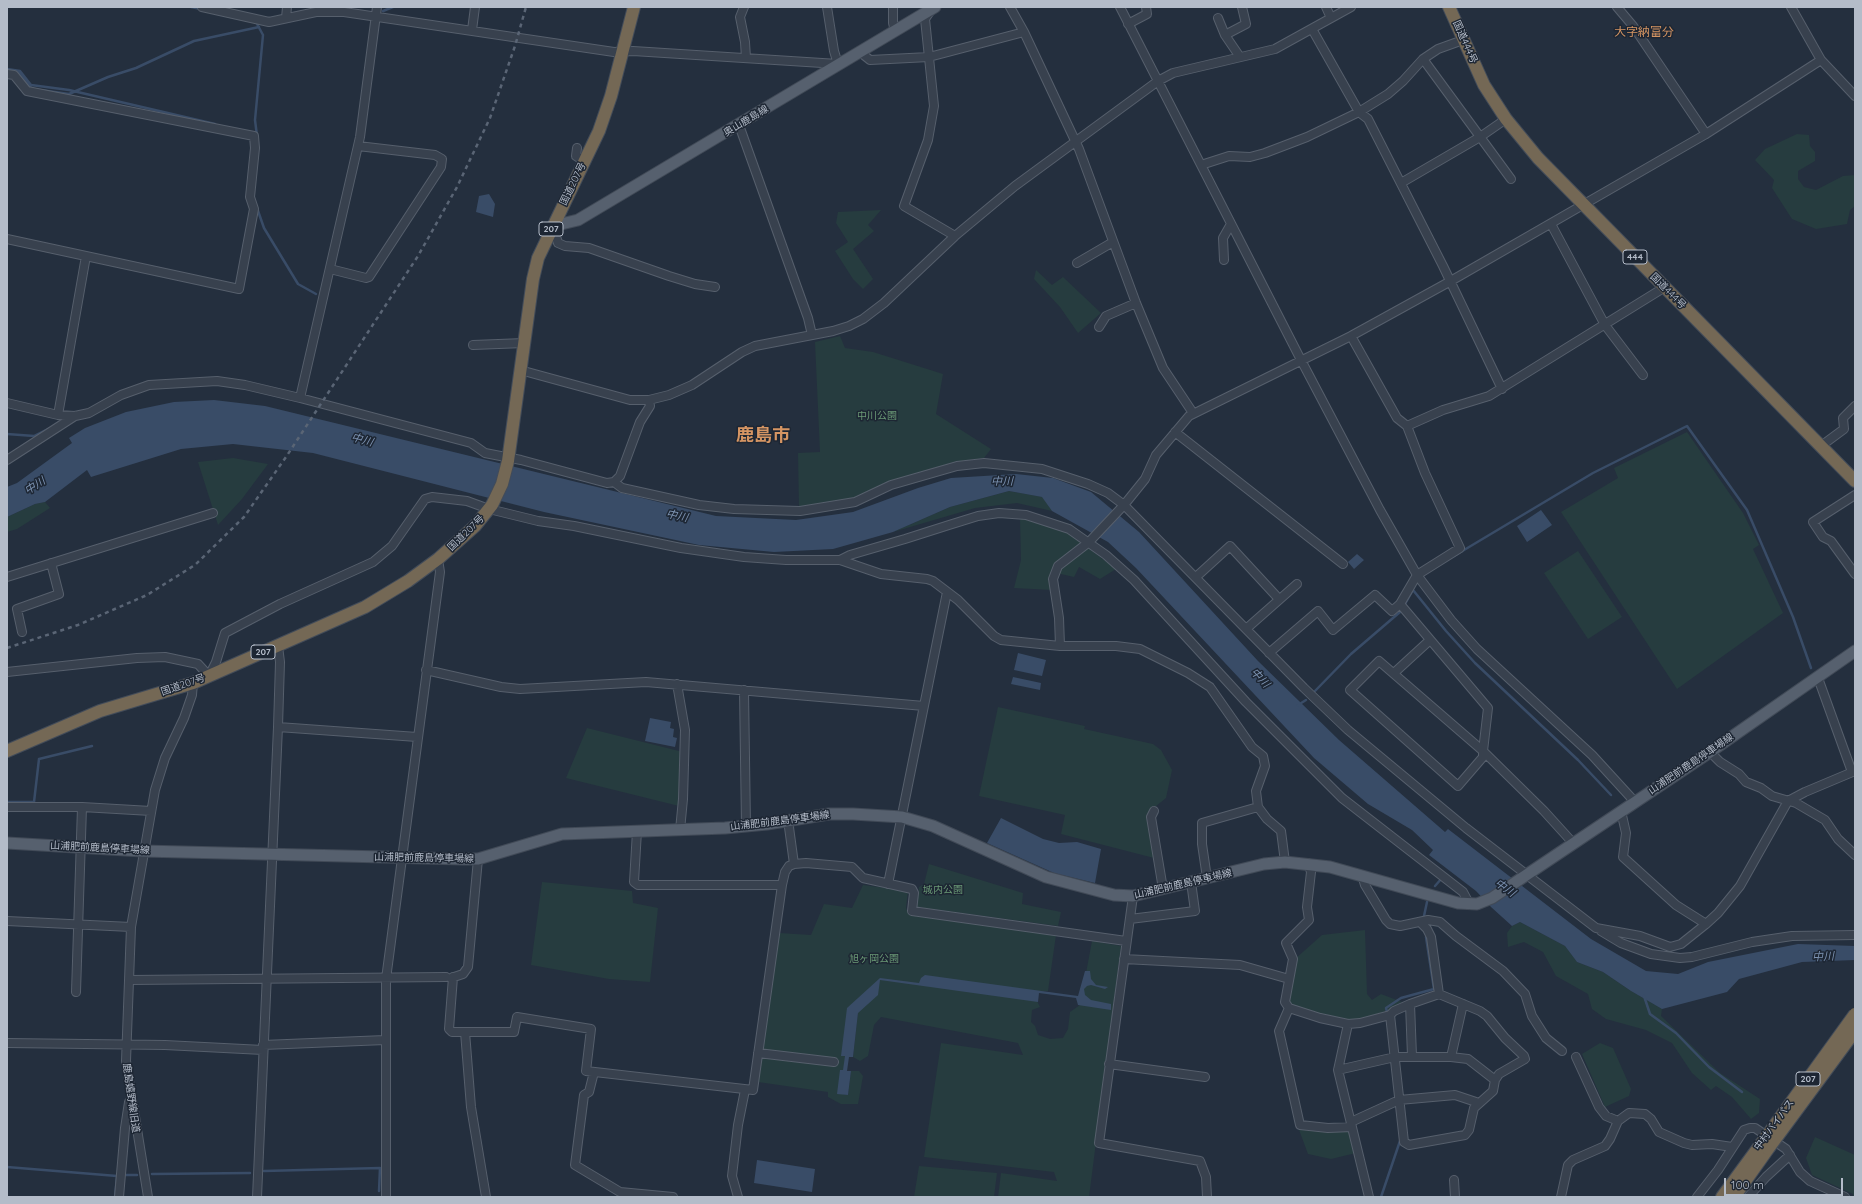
<!DOCTYPE html>
<meta charset="utf-8">
<style>
body{margin:0}
#map{position:relative;width:1862px;height:1204px;overflow:hidden;background:#242f3e;font-family:Quicksand,sans-serif}
canvas{display:block}
.frame{position:absolute;inset:0;border:8px solid #b4bcc9;pointer-events:none}
.scale{position:absolute;left:1724px;top:1178px;width:119px;height:18px;box-sizing:border-box;border:2px solid #b4bcc9;border-top:0;padding-left:5px;font-size:12px;line-height:14px;white-space:nowrap;color:#b4bcc9;-webkit-text-stroke:3px #1d2633;paint-order:stroke}
</style>
<div id="map">
<canvas width="1862" height="1204"></canvas>
<div class="frame"></div>
<div class="scale">100 m</div>
</div>
<script>
const context = document.querySelector('canvas').getContext('2d');
context.lineJoin = 'round';
function fill(path, color) { context.fillStyle = color; context.fill(path, 'evenodd'); }
const shape = rows => new Path2D(rows.map(r => 'M' + r).join(''));
function stroke(path, color, width, dash) { context.strokeStyle = color; context.lineWidth = width; context.lineCap = dash ? 'butt' : 'round'; context.setLineDash(dash || []); context.stroke(path); }
function drawText(font, color, halo, rows, align = 'center') {
  context.font = font + ' Quicksand,"Noto Sans JP",sans-serif'; context.lineWidth = 3; context.setLineDash([]); context.textBaseline = 'middle'; context.strokeStyle = halo; context.fillStyle = color; for (const [text, x, y, turn = 0] of rows) {
    context.save(); context.translate(x, y); context.rotate((+turn || 0) * Math.PI / 180); context.textAlign = isNaN(turn) ? turn : align; if (halo) context.strokeText(text, 0, 0); context.fillText(text, 0, 0); context.restore();
  }
}
const green = shape([
 [1797,134,1809,135,1810,146,1815,152,1815,161,1798,171,1798,179,1804,187,1816,190,1843,176,1855,175,1855,206,1850,210,1847,224,1816,229,1792,219,1772,188,1774,180,1755,160,1765,149],
 [881,210,868,225,874,231,853,249,873,279,863,289,853,279,835,251,848,242,836,223,838,212],
 [1036,270,1052,285,1063,277,1101,313,1078,333,1060,307,1034,279],
 [840,336,845,348,873,352,943,374,936,414,991,449,984,458,954,462,889,482,854,499,799,508,798,453,820,452,815,342],
 [1687,432,1743,513,1759,545,1753,549,1783,613,1677,689,1561,512,1618,478,1614,468],
 [233,458,268,464,242,499,218,525,198,462],
 [1009,491,1043,497,1052,511,1017,503,975,508,893,532,950,507],
 [45,502,50,508,17,529,7,532,7,517,35,504],
 [1020,518,1067,532,1116,569,1100,579,1079,567,1074,577,1052,572,1052,590,1014,588,1021,560],
 [1578,551,1622,617,1588,639,1544,573],
 [998,707,1085,726,1084,729,1153,744,1161,750,1172,770,1166,798,1151,810,1147,817,1154,858,1061,834,1065,815,979,796],
 [587,728,683,752,679,806,566,778],
 [929,864,1023,893,1022,904,1061,912,1058,926,917,907,919,887,924,884],
 [542,882,632,891,633,903,658,908,650,982,609,979,531,965],
 [863,885,908,891,906,908,909,915,1056,935,1048,991,1038,991,1037,1001,1040,1007,1032,1010,1031,1022,1035,1026,1038,1035,1050,1039,1063,1038,1068,1029,1070,1012,1080,1005,1092,941,1121,946,1089,1197,998,1197,1001,1173,1057,1181,1054,1172,924,1157,941,1043,1023,1055,1018,1043,881,1017,874,1025,868,1056,860,1061,853,1057,858,1013,852,1011,843,1094,848,1095,851,1071,859,1071,863,1076,858,1104,841,1104,828,1097,828,1092,758,1082,779,933,811,935,824,904,852,908],
 [1520,922,1565,946,1577,962,1603,972,1631,991,1662,1009,1661,1016,1720,1073,1760,1099,1759,1113,1751,1119,1732,1097,1716,1086,1711,1090,1692,1073,1672,1043,1646,1030,1606,1019,1592,1009,1588,994,1556,976,1543,952,1524,942,1508,947,1507,933,1512,926],
 [1365,930,1367,994,1372,1000,1381,994,1402,1002,1389,1010,1360,1020,1348,1021,1322,1016,1291,1006,1288,1001,1295,959,1322,935],
 [1600,1043,1613,1048,1631,1089,1629,1096,1605,1107,1582,1054],
 [1298,1127,1350,1130,1356,1153,1331,1159,1308,1154],
 [1815,1137,1855,1155,1855,1197,1853,1197,1853,1194,1812,1175,1806,1158],
 [919,1166,997,1173,994,1197,914,1197]
]);
const water = shape([
 [489,194,495,204,493,217,476,212,479,196],
 [214,400,265,406,716,516,796,520,853,512,918,488,951,478,1016,474,1053,478,1091,492,1139,532,1258,661,1339,740,1445,832,1448,829,1591,939,1646,971,1678,974,1708,962,1798,944,1855,946,1855,960,1802,962,1739,979,1727,992,1662,1009,1631,991,1603,972,1577,962,1565,946,1520,922,1512,926,1491,907,1476,891,1429,855,1433,850,1412,830,1368,804,1314,758,1136,568,1108,542,1052,511,1042,497,1009,491,950,507,893,532,833,549,774,552,699,545,544,512,313,453,233,444,181,449,91,477,87,470,45,502,35,504,7,517,7,487,17,483,72,443,69,438,85,428,126,412,174,402],
 [1541,510,1552,525,1527,542,1517,526],
 [1357,554,1364,560,1354,569,1348,562],
 [1018,653,1046,660,1042,676,1014,670],
 [1013,677,1041,683,1040,690,1011,684],
 [650,718,671,722,670,728,674,729,673,737,677,738,675,747,645,741],
 [1001,818,1043,839,1059,843,1077,842,1101,849,1095,883,1054,873,987,843],
 [1085,971,1090,971,1091,979,1096,985,1108,987,1105,989,1091,985,1087,986,1084,989,1085,995,1091,1000,1111,1004,1111,1010,1078,1005,1076,998,1039,993,1038,1002,880,980,878,995,858,1013,853,1057,849,1057,847,1071,851,1071,848,1095,837,1094,840,1070,843,1070,845,1056,841,1056,847,1008,880,978,919,983,921,978,925,975,1078,996],
 [757,1160,815,1169,812,1192,754,1183]
]);
const stream = shape([
 [191,7,201,9],
 [383,11,393,7],
 [256,22,263,35,255,120,257,136],
 [7,69,20,71,31,85,69,90,215,124],
 [15,73,19,73,31,88],
 [40,90,69,94,108,77,136,68,194,41,259,27],
 [257,208,264,228,298,284,316,294],
 [7,434,34,436,50,428],
 [1454,556,1593,473,1687,426,1747,510,1793,617,1811,668],
 [1405,604,1413,590,1446,631,1475,663,1578,760,1611,795],
 [1315,691,1351,654,1400,612],
 [1298,705,1306,700],
 [7,802,34,802,39,759,92,746],
 [1435,886,1442,878],
 [1424,916,1427,902],
 [1644,996,1650,1014,1676,1033,1709,1067,1742,1092],
 [1387,1012,1386,1008,1401,998,1434,989,1426,937],
 [7,1167,117,1176,115,1197],
 [264,1171,380,1168,379,1191],
 [152,1174,250,1173],
 [125,1175,137,1175],
 [1381,1197,1400,1141]
]);
const minor = shape([
 [202,7,269,22,316,12,344,12,614,52,633,51,838,64,834,51,827,7],
 [744,7,740,17,745,42,746,58],
 [893,7,893,23,895,31],
 [1010,7,1024,32,1079,149,1136,303,1163,368,1193,413],
 [1120,7,1301,360,1380,510,1417,575,1451,620,1477,649,1592,755,1635,802],
 [1326,7,1331,18],
 [1617,7,1633,26,1706,134],
 [1791,7,1821,60,1855,96],
 [931,10,925,19,934,106,928,140,904,206,955,236],
 [286,18,287,7],
 [1218,18,1225,35,1240,57],
 [1128,24,1147,14,1146,7],
 [1312,29,1359,112,1368,119,1443,266,1502,389],
 [472,30,475,7],
 [1225,35,1246,24,1242,7],
 [860,52,870,60,929,57,1024,32],
 [1423,59,1511,179],
 [7,74,14,75,27,91,254,136,255,148,250,197,254,209,239,289,7,239],
 [739,125,808,318,812,335],
 [577,148,576,156,584,161],
 [1201,165,1229,156,1250,157,1265,153,1307,137,1359,112,1388,94,1403,81,1423,59,1438,49,1463,40],
 [1401,183,1480,137,1506,119],
 [1551,224,1605,325,1643,375],
 [553,226,558,243,565,246,589,248,669,276,695,284,715,287],
 [1224,260,1223,238,1231,224],
 [1077,263,1113,242],
 [330,269,366,278,369,277,441,167,442,159,435,155,358,146],
 [1099,327,1106,316,1136,303],
 [473,345,524,343],
 [520,370,630,400,649,400,669,395,692,385,742,352,755,346,833,331,849,326,863,319,884,303,955,236,1015,186,1158,81,1173,73,1275,49,1351,7],
 [300,398,471,443,485,453,521,460,607,483,614,482,620,476,640,422,650,406,649,400],
 [7,403,58,415,75,416,89,413,121,395,149,385,217,381,245,385,300,398,360,137,377,7],
 [58,415,86,256],
 [1407,426,1443,410,1489,396,1665,287],
 [1175,432,1343,564],
 [1821,446,1844,429,1843,418,1855,406],
 [7,460,75,416],
 [614,482,622,488,699,505,734,509,800,511,855,502,891,485,957,466,984,463,1042,469,1088,484,1108,493,1124,505,1304,688,1348,730,1466,828,1596,928,1640,936,1670,947,1681,944,1706,924,1718,913,1740,886,1788,801,1805,792,1855,771],
 [1855,495,1813,522,1823,537,1831,541,1855,574],
 [840,560,850,555,905,539,949,525,978,516,999,513,1026,515,1069,529,1106,555,1134,580,1246,702,1342,798,1463,892,1470,905],
 [7,577,213,513],
 [1196,577,1230,546,1279,599],
 [1400,604,1488,708,1483,751,1483,757,1458,786,1350,690,1379,661,1483,751,1544,811,1573,843],
 [1246,629,1297,584],
 [22,632,17,609,59,594,51,563],
 [1060,646,1059,618,1053,579,1058,566,1089,542,1124,505,1145,479,1156,455,1189,416,1351,336,1449,282,1706,134,1821,60],
 [1269,653,1318,611,1333,630,1375,595,1392,611,1400,604,1417,575,1460,548,1425,473,1407,426,1397,418,1351,336],
 [426,670,501,687,520,689,646,682,924,706],
 [7,672,137,658,165,657,198,664,209,676,216,662,225,633,280,604,373,562,392,546,425,499,432,497,467,501,489,509,538,521,574,526,681,548,744,557,786,560,840,560,881,574,927,579,933,581,958,600,994,636,1001,640,1060,646,1116,646,1140,649,1188,673,1210,687,1252,747,1263,756,1265,766,1256,791,1258,807,1267,819,1281,831,1285,862],
 [1394,673,1430,640],
 [1818,678,1852,772],
 [677,684,685,730,683,799,680,830],
 [744,690,746,826],
 [278,727,417,737],
 [1710,752,1720,762,1739,774,1746,782,1761,788,1772,796,1796,803,1825,820,1838,839,1855,855],
 [7,807,82,807,151,811],
 [1154,811,1151,817,1163,889],
 [1621,811,1626,833,1623,857,1676,905,1706,924],
 [788,820,794,864],
 [637,831,634,882,638,885,782,885],
 [1308,863,1311,872,1307,907,1309,920,1286,943,1293,959,1285,1002,1289,1008,1320,1018,1348,1024,1360,1023,1390,1015,1394,1011,1410,1004,1439,994,1480,1011,1487,1016,1505,1038,1524,1056,1525,1059,1499,1074,1495,1080,1493,1091,1474,1108,1469,1130,1465,1135,1409,1145,1404,1142,1390,1015],
 [1362,875,1365,885,1386,920,1390,924,1400,926,1428,920,1440,922,1456,936,1503,971,1525,994,1532,1016,1546,1038,1562,1051],
 [1207,878,1202,844,1202,823,1258,807],
 [888,884,947,592],
 [1133,896,1099,1143,1200,1161,1206,1177,1207,1197],
 [1130,919,1195,911,1191,882],
 [7,921,131,927],
 [1421,923,1427,929,1431,937,1439,994],
 [1601,931,1621,943,1651,954,1680,958,1692,957,1752,942,1792,936,1855,935],
 [1124,959,1240,965,1289,979],
 [453,977,449,1029,452,1032,514,1032,517,1017,591,1029,586,1071,753,1090,782,885,785,872,789,866,794,864,806,863,852,867,863,878,912,889,914,893,912,911,1126,941],
 [451,978,463,974,468,967,478,859],
 [130,980,446,977],
 [76,992,82,807],
 [1410,1004,1412,1056],
 [1289,1008,1279,1031,1300,1125,1328,1128,1352,1127],
 [1348,1024,1338,1070,1369,1197],
 [465,1032,471,1107,486,1197],
 [7,1043,165,1045,263,1050],
 [263,1045,385,1040],
 [758,1053,834,1062],
 [1451,1057,1463,1004],
 [1576,1057,1599,1107,1606,1116,1618,1121],
 [1109,1064,1205,1077],
 [1338,1070,1395,1057,1451,1057,1468,1059,1495,1080],
 [594,1072,589,1092,584,1095,575,1165,620,1192,673,1197],
 [1351,1122,1399,1100,1455,1095,1479,1103],
 [1454,1180,1455,1197],
 [119,1197,125,1128,129,1102],
 [148,1197,126,1061,131,927,155,790,165,758,184,718,192,695,193,683],
 [257,1197,278,727,280,662,278,646],
 [386,1197,386,979,440,572,438,559],
 [738,1197,732,1176,738,1125,745,1090],
 [1561,1197,1568,1165,1573,1160,1605,1146,1610,1139,1618,1121,1629,1113,1645,1114,1651,1119,1659,1132,1684,1143,1692,1145,1712,1144,1732,1147],
 [1697,1197,1718,1170,1744,1130,1750,1128,1755,1128,1786,1149,1800,1172,1810,1181,1845,1197],
 [1748,1197,1766,1177,1790,1155]
]);
const major = shape([
 [553,226,578,220,935,7],
 [7,843,143,851,463,859,478,859,562,834,725,828,767,824,829,814,853,814,902,817,933,826,1046,877,1114,895,1133,896,1264,864,1285,862,1330,867,1458,903,1477,904,1492,898,1710,752,1855,651]
]);
const highway = shape([
 [1449,7,1484,85,1506,119,1538,158,1855,481],
 [7,751,100,711,193,683,365,607,408,581,438,559,475,526,492,505,502,484,508,461,533,279,538,258,599,131,611,96,634,7],
 [1722,1197,1761,1144],
 [1734,1197,1768,1149]
]);
const rail = shape([
 [7,648,78,625,147,595,195,565,244,517,286,457,418,256,457,187,490,118,515,46,526,7]
]);
const highwayBridge = shape([
 [1761,1144,1855,1014],
 [1768,1149,1855,1031]
]);
const shields = [
 [551,229,24],
 [1635,257,24],
 [263,652,24],
 [1808,1079,24]
];
const shieldNames = [
 ["207",551,229],
 ["444",1635,257],
 ["207",263,652],
 ["207",1808,1079]
];
const streetNames = [
 ["国道444号",1465,42,66],
 ["奥山鹿島線",746,121,-31],
 ["国道207号",573,184,-64],
 ["国道444号",1668,291,45],
 ["国道207号",466,533,-44],
 ["国道207号",183,685,-19],
 ["山浦肥前鹿島停車場線",1691,764,-34],
 ["山浦肥前鹿島停車場線",780,821,-7],
 ["山浦肥前鹿島停車場線",100,848,3],
 ["山浦肥前鹿島停車場線",424,858,1],
 ["山浦肥前鹿島停車場線",1183,884,-13],
 ["鹿島嬉野線旧道",131,1098,82],
 ["中村バイパス",1774,1125,-54]
];
const parkNames = [
 ["中川公園",877,416],
 ["城内公園",943,890],
 ["旭ヶ岡公園",874,959]
];
const waterNames = [
 ["中川",362,440,15],
 ["中川",1002,482],
 ["中川",35,486,-33],
 ["中川",677,516,12],
 ["中川",1260,678,47],
 ["中川",1505,888,35],
 ["中川",1823,957,-3]
];
const quarterNames = [
 ["大字納富分",1644,32]
];
const townNames = [
 ["鹿島市",763,436]
];
fill(green, '#263c3f');
fill(water, '#394c67');
stroke(stream, '#394c67', 2.5);
stroke(minor, '#565f6c', 10);
stroke(major, '#414a57', 13);
stroke(highway, '#434c59', 14);
stroke(minor, '#38414e', 8);
stroke(major, '#56606e', 11);
stroke(highway, '#746855', 12);
stroke(rail, '#5a6575', 2.5, [4, 4]);
stroke(highwayBridge, '#434c59', 14, []);
stroke(highwayBridge, '#746855', 12);
for (const [x, y, w] of shields) { const box = new Path2D(); box.roundRect(x - w / 2, y - 7, w, 14, 3); context.fillStyle = '#1d2633'; context.fill(box); stroke(box, '#b4bcc9', 1); }
drawText('bold 9px', '#b4bcc9', null, shieldNames);
drawText('10px', '#b4bcc9', '#1d2633', streetNames);
drawText('10px', '#6b9a76', '#1d2633', parkNames);
drawText('italic 11px', '#7c92b1', '#1d2633', waterNames);
drawText('12px', '#d59563', '#1d2633', quarterNames);
drawText('bold 18px', '#d59563', '#1d2633', townNames);
</script>
